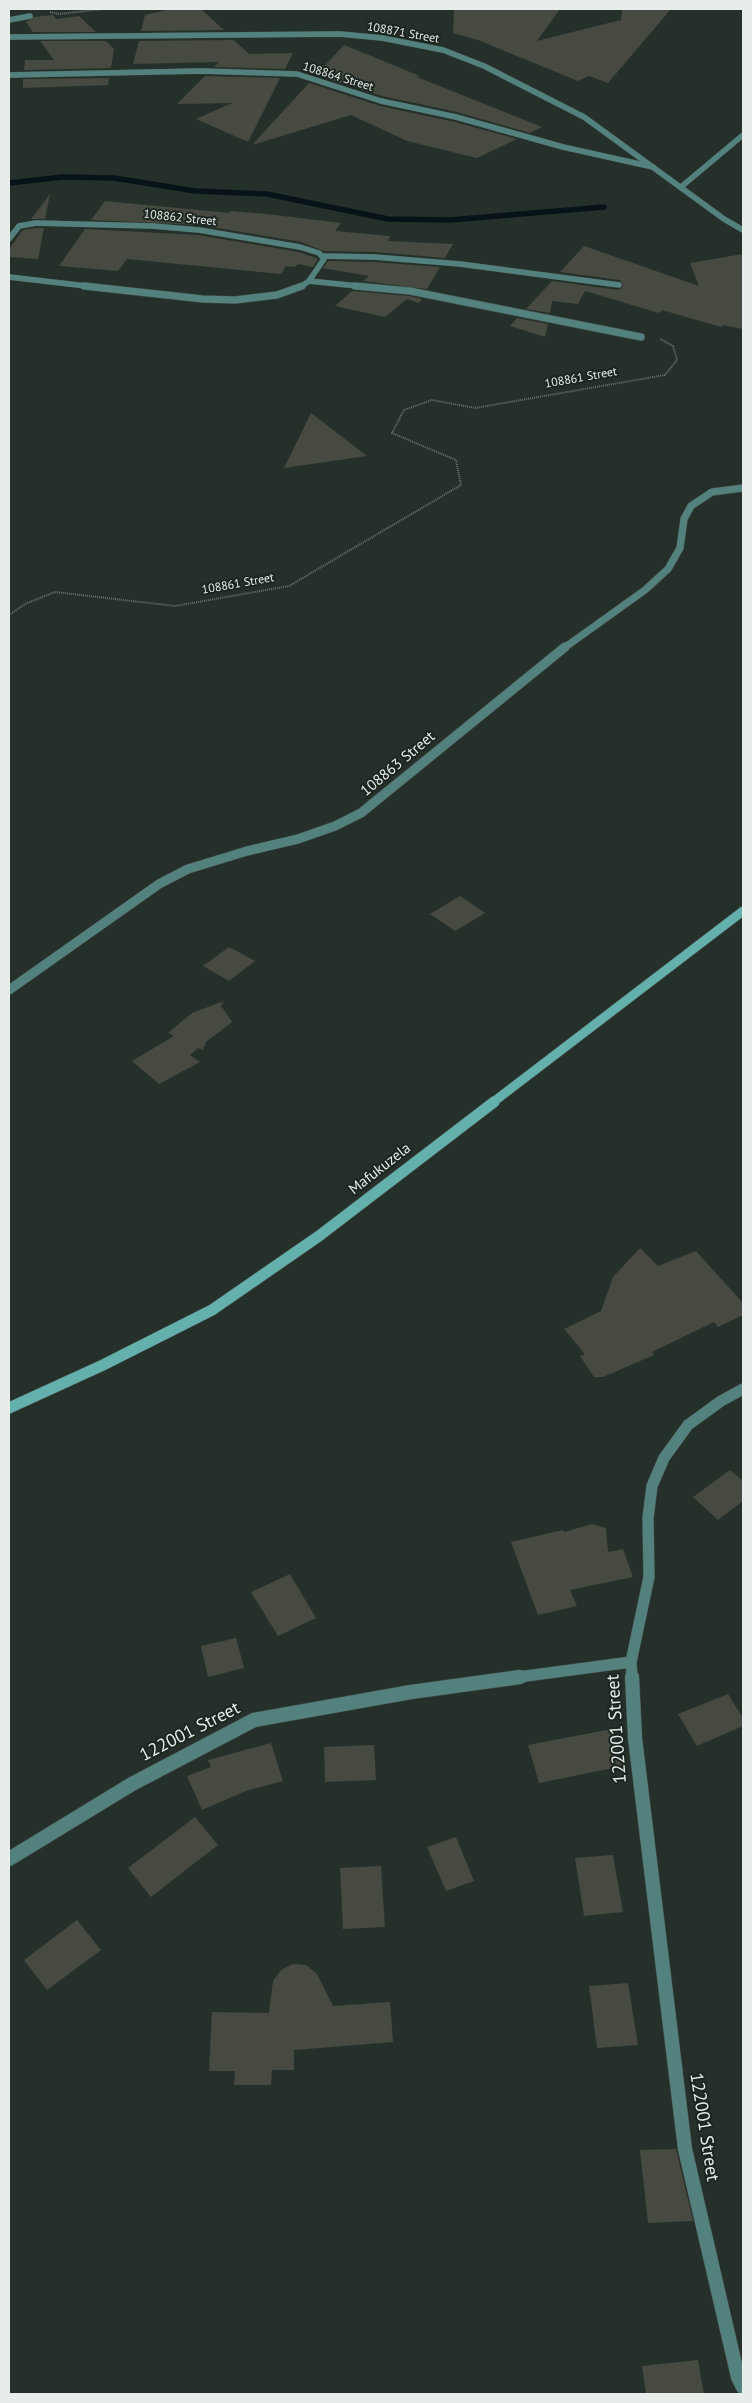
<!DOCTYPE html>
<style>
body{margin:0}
#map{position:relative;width:752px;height:2403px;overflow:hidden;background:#26302a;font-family:"PT Sans",sans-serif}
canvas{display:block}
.frame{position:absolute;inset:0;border:10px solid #e7ede9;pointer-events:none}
</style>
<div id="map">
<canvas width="752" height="2403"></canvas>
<div class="frame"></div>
</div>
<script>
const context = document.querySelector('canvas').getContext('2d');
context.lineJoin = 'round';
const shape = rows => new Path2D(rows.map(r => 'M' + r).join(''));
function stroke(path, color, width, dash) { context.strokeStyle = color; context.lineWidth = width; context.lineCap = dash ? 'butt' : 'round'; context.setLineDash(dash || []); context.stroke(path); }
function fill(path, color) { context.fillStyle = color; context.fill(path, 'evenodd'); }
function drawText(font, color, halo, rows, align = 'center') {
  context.font = font + ' "PT Sans",sans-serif'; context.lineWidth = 4; context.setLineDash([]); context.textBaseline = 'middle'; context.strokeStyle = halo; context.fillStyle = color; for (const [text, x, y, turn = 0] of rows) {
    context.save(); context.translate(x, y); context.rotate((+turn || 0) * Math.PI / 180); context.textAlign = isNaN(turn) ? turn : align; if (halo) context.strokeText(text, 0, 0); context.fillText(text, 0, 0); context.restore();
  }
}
const stream = shape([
 [9,183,63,177,114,178,195,191,267,194,388,219,450,220,604,207]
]);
const building = shape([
 [171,9,201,9,224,30,141,31,145,15],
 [454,9,560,9,537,41,621,20,622,9,671,9,608,83,589,76,578,81,478,40,453,33],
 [53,15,56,19,79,16,96,32,33,32,26,22,34,17],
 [234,40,249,54,293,53,285,69,214,67,219,62,133,64,139,41],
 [40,41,106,41,114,49,111,68,24,70,25,60,54,60],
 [344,45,420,76,417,77,542,127,530,133,457,112,382,96,316,75],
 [205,76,280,78,248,142,196,119,232,103,177,104],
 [109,78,108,85,23,88,23,79],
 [309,83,380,106,455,122,517,139,477,158,407,141,351,115,252,145],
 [50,194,45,219,31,219],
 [105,201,229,213,230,211,267,214,341,223,335,231,390,236,388,241,453,244,445,258,374,252,324,251,301,242,200,225,91,220],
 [36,228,44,228,38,259,9,257,9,249,23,230],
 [85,229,198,235,299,252,318,259,313,267,298,264,295,267,286,266,281,274,127,259,118,271,59,266],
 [584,246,699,286,690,263,743,254,743,329,723,325,721,327,662,310,659,313,585,291,578,304,552,301,550,313,526,309,552,281,618,290,622,288,623,284,620,280,560,272],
 [328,261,374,262,440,267,427,289,363,281,369,276,323,268],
 [352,291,409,296,422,299,419,303,407,299,385,317,335,306],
 [517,318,548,324,545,337,510,326],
 [311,413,367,456,284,468],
 [460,896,485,913,455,931,430,914],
 [229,947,255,961,229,981,203,966],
 [224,1001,220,1008,222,1007,232,1022,206,1042,203,1050,198,1048,190,1055,200,1062,159,1084,132,1061,174,1036,168,1033,192,1013],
 [640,1248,658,1266,696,1251,743,1303,743,1315,718,1327,714,1322,652,1352,654,1355,603,1377,594,1377,580,1356,585,1354,564,1329,601,1311,613,1277],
 [730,1470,743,1481,743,1501,718,1520,693,1497],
 [592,1524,606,1528,608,1552,623,1549,633,1577,570,1590,577,1606,538,1615,511,1542,563,1530,564,1532],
 [290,1574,316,1618,278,1636,251,1592],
 [236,1638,244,1668,208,1677,201,1646],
 [728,1694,743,1718,743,1726,697,1746,678,1714],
 [612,1729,623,1766,539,1783,528,1745],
 [271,1743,283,1781,246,1791,202,1810,187,1776,211,1767,208,1760],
 [374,1745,376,1780,325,1782,324,1747],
 [195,1817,218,1845,151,1897,128,1868],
 [456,1837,474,1881,446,1891,427,1847],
 [613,1855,623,1912,584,1916,575,1858],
 [381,1866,385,1927,343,1929,340,1868],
 [77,1920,101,1950,47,1990,24,1960],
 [293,1964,306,1965,317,1974,333,2006,390,2002,393,2042,294,2050,294,2070,272,2070,271,2085,234,2085,235,2071,209,2071,212,2012,269,2013,273,1981,281,1970],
 [628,1983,638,2045,597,2048,589,1986],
 [676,2149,693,2221,648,2223,640,2150],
 [698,2360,704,2394,646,2394,642,2366]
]);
const path = shape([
 [50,12,59,14,103,9],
 [9,615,25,604,55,592,175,606,289,586,461,485,456,460,392,433,404,410,432,400,475,408,665,375,677,360,673,346,660,339]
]);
const minorFar4 = shape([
 [9,20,30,16],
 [9,75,201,71,297,74,381,101,456,117,563,147,653,167],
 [681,187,743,135],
 [9,239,19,226,36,223,152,226,199,230,300,247,319,253,324,259,309,281,300,287],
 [322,256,374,257,460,264,619,285],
 [9,277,95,287],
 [309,281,368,287]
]);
const minorFar3 = shape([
 [84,286,203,299,235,300,277,295,302,286],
 [355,286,410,291,641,337],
 [564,648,645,590,668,569,680,548,684,519,691,506,712,492,743,488]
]);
const minorFar2 = shape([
 [9,990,159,884,188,869,247,851,298,839,335,826,361,813,565,647]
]);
const minorFar1 = shape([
 [631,1662,649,1577,648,1518,652,1486,664,1458,688,1425,721,1401,743,1389],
 [511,1678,631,1662,632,1678]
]);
const minor = shape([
 [632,1677,635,1738,685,2149,738,2377,743,2387],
 [9,1859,132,1784,254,1720,411,1692,520,1677]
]);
const tertiary = shape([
 [9,37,340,34,382,38,443,50,484,66,584,117,724,219,743,230]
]);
const secondaryFar1 = shape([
 [492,1103,743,911]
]);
const secondary = shape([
 [9,1408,103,1365,212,1310,319,1236,494,1102]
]);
const farStreetnames = [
 ["108871 Street",403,33,10],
 ["108864 Street",338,77,17],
 ["108862 Street",180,218,6],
 ["108861 Street",581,378,-10],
 ["108861 Street",238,584,-10]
];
const streetNames = [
 ["108863 Street",398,764,-40],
 ["Mafukuzela",380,1169,-38]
];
const nearStreetnames = [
 ["122001 Street",617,1729,-94],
 ["122001 Street",190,1732,-27],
 ["122001 Street",704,2127,81]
];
stroke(stream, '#061419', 5.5);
fill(building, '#464a40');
stroke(minorFar4, '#454e49', 6);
stroke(minorFar3, '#454e49', 8);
stroke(minorFar2, '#454e49', 10);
stroke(minorFar1, '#454e49', 12);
stroke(minor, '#454e49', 15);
stroke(tertiary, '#454e49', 6);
stroke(secondaryFar1, '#454e49', 10);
stroke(secondary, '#454e49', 12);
stroke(path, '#6a736e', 2, [1, 1]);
stroke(minorFar4, '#53817e', 5.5);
stroke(minorFar3, '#53817e', 7);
stroke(minorFar2, '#53817e', 9);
stroke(minorFar1, '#53817e', 11);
stroke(minor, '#53817e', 14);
stroke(tertiary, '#53817e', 5.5);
stroke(secondaryFar1, '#63b0ac', 9);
stroke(secondary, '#63b0ac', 11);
drawText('12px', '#e7ede9', '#1c2620', farStreetnames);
drawText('15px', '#e7ede9', '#1c2620', streetNames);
drawText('18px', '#e7ede9', '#1c2620', nearStreetnames);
</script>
